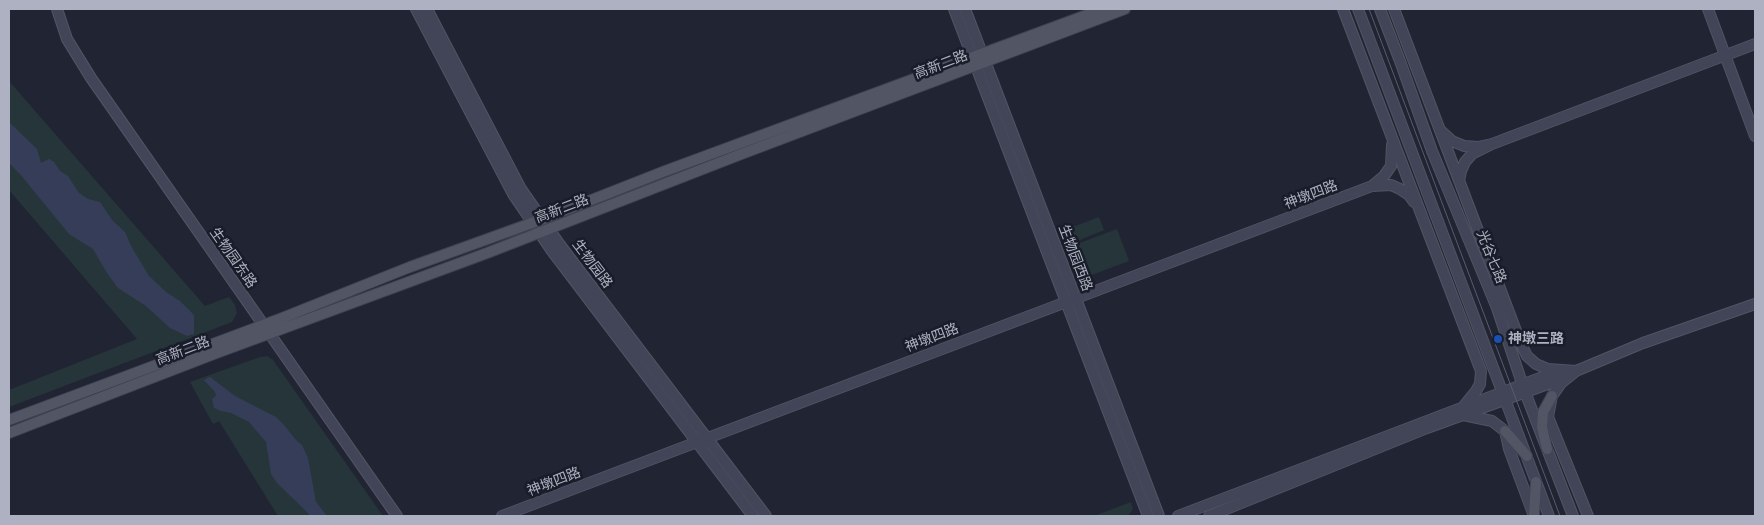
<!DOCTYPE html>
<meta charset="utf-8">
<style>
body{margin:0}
#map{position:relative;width:1764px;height:525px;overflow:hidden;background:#212533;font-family:"Work Sans",sans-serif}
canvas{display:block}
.frame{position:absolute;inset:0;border:10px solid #aeb1c1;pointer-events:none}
</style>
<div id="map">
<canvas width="1764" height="525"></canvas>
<div class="frame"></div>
</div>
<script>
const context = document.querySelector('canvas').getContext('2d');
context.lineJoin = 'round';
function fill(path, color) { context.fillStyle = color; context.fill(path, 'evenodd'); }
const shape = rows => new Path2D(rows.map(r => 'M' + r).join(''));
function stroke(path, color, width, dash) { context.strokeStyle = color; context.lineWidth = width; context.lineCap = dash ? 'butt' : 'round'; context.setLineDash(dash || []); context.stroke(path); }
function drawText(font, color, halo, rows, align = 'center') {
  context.font = font + ' "Work Sans","Noto Sans SC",sans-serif'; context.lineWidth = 5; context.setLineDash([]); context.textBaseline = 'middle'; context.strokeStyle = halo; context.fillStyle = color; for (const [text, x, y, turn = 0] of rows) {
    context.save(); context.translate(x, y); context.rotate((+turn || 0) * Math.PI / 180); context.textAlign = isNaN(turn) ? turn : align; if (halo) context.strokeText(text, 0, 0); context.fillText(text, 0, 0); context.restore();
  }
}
const green = shape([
 [9,81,205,306,229,297,235,305,237,313,232,322,9,407,9,390,137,339,9,190],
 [1099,217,1104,230,1075,242,1070,228],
 [1117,229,1129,261,1089,276,1077,244],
 [267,356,273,360,383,516,278,516,219,421,213,424,190,382,260,357],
 [1131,502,1133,509,1128,516,1094,516]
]);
const water = shape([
 [9,122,37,149,41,163,49,159,54,162,60,171,68,176,79,193,88,199,100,202,112,220,125,232,131,246,149,276,166,292,180,301,194,315,194,334,187,336,170,328,146,306,118,288,107,273,93,249,69,234,20,174,9,163],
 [210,377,235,396,276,417,284,425,296,440,302,445,308,458,316,502,327,516,310,516,308,513,277,483,271,474,266,442,249,422,231,413,221,411,214,408,212,399,216,396,215,392,204,380]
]);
const secondary = shape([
 [57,9,67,39,91,78,397,516],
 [416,9,513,194,552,251,753,516],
 [427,9,521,189,560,245,766,516],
 [954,9,1148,516],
 [965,9,1159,516],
 [1343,9,1481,371,1480,384,1476,391,1463,407],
 [1358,9,1549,516],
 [1380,9,1400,61,1432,151,1497,308,1525,392,1573,516],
 [1394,9,1521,344,1527,356,1536,364,1548,369,1576,371,1561,383,1552,396,1548,417,1588,516],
 [1708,9,1755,136],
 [1441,131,1452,141,1464,146,1478,147,1492,144,1472,154,1465,162,1461,171,1459,181],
 [1492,144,1755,44],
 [1392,145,1391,166,1384,176,1372,186,1391,185,1400,189,1409,195,1414,202],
 [1576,371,1643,343,1755,304],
 [1463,415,1492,421,1505,431,1509,449,1534,516],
 [502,516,1372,186],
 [1178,516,1558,371],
 [1209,516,1427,428,1564,378]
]);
const primary = shape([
 [9,420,282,318,410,267,543,219,665,171,1103,9],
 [1505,431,1527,456],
 [9,433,214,354,487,253,739,155,1125,9],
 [1547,449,1542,427,1543,412,1552,396],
 [1534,515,1536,482]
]);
const tram = shape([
 [1369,9,1560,516]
]);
const markers = [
 [1498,339,5,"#1a4fb4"]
];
const streetNames = [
 ["高新二路",941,65,-21],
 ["神墩四路",1311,195,-21],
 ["高新二路",562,209,-21],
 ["光谷七路",1491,257,68],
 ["生物园东路",233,258,55],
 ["生物园西路",1075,258,69],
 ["生物园路",592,264,53],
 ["神墩四路",932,338,-21],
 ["高新二路",183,351,-21],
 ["神墩四路",554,482,-21]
];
const poiNames = [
 ["神墩三路",1508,339]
];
fill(green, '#263539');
fill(water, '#363d59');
stroke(secondary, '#515462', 12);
stroke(primary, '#3d404e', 12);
stroke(secondary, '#424557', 10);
stroke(primary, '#525564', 10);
stroke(tram, '#585c6d', 1);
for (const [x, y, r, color] of markers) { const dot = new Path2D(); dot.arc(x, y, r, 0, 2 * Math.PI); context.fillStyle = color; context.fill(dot); stroke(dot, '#191c29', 2); }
drawText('14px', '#aeb1c1', '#191c29', streetNames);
drawText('bold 14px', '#aeb1c1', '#191c29', poiNames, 'left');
</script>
